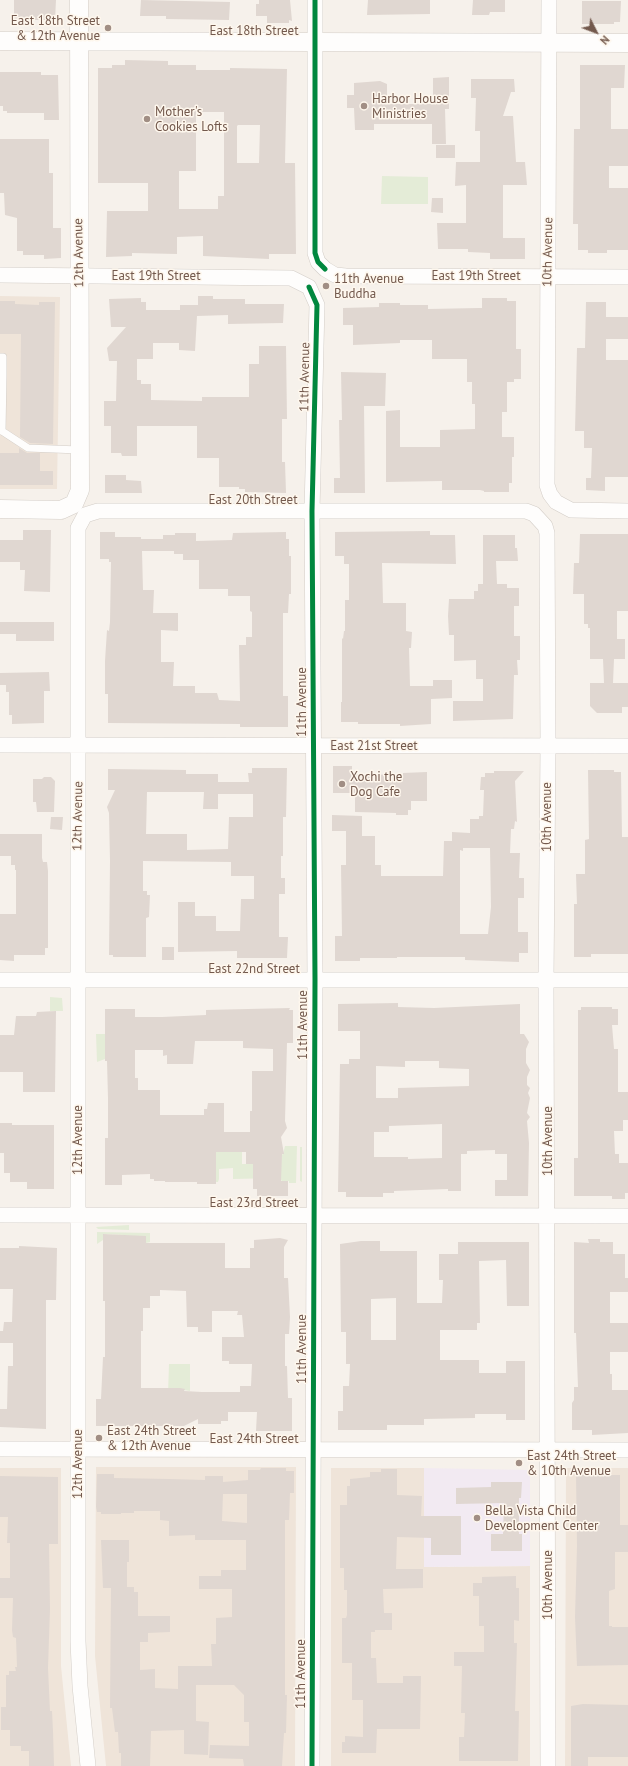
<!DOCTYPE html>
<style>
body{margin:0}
#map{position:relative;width:628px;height:1766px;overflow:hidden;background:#f6f1eb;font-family:"PT Sans",sans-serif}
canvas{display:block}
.north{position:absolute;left:576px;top:12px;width:40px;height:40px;-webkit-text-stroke:3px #fef7ed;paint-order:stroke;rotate:132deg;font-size:11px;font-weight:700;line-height:16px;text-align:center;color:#73594d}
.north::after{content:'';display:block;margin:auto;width:14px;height:18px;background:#73594d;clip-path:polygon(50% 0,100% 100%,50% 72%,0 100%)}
</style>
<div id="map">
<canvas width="628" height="1766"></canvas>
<div class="north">N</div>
</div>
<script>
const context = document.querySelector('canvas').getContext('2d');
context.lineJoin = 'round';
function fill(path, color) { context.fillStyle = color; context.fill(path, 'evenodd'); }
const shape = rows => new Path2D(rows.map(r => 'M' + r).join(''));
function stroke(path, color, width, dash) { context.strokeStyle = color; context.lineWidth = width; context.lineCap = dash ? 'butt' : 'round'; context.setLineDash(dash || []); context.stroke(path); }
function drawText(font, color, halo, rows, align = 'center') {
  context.font = font + ' "PT Sans",sans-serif'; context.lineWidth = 3; context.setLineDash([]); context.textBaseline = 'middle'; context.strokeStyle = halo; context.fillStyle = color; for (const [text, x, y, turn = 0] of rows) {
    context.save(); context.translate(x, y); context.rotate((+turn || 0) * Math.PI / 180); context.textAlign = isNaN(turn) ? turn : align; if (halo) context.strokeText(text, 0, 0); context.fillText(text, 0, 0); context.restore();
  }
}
const residential = shape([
 [0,296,60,297,57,489,0,489],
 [96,1467,296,1467,295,1766,106,1766,95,1656],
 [0,1468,61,1468,61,1666,71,1766,0,1766],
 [331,1468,424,1468,424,1567,530,1566,530,1766,331,1766],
 [566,1468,628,1468,628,1766,565,1766]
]);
const education = shape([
 [424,1468,530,1470,530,1566,424,1567]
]);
const green = shape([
 [382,176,428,177,428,204,381,204],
 [50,997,62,998,63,1011,50,1011],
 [96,1034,105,1034,105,1059,97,1062],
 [285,1146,297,1146,296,1183,289,1183,289,1181,282,1181,278,1178,233,1179,233,1168,219,1169,219,1179,218,1182,216,1182,216,1152,242,1152,242,1164,263,1164,283,1154],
 [300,1147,302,1147,302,1182,300,1181],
 [129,1225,129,1230,98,1229,96,1227],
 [97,1232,150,1233,150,1242,146,1243,123,1235,104,1234,103,1240,97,1244],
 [169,1364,190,1364,190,1391,184,1390,168,1394]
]);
const building = shape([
 [14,0,56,0,55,20,14,20],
 [141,0,230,2,229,20,166,19,166,16,140,16],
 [259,0,290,0,292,21,289,20,289,23,267,23,267,16,256,16,256,4,259,4],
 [368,0,430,0,430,14,367,15],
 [473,0,505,0,505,12,490,12,489,15,472,15],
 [582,1,621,1,620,22,614,22,614,24,582,24],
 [125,60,168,61,168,65,196,65,196,70,230,70,230,68,287,69,285,163,295,163,296,254,269,254,269,259,203,256,203,236,177,237,177,254,132,253,132,256,106,257,107,211,148,211,148,183,98,183,98,68,112,68,112,65,125,65],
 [196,112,224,112,224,196,218,196,218,209,179,209,179,171,196,171],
 [238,125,260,125,259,163,237,163,237,126],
 [580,65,625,65,624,88,611,88,611,129,628,129,628,166,609,166,609,188,628,188,628,250,607,250,607,253,588,253,588,250,578,250,578,224,573,224,574,129,580,129],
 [0,72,41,72,41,75,58,75,59,120,44,120,44,113,7,113,7,111,3,111,3,106,0,106],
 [449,77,449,109,445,109,446,144,432,144,432,124,374,124,374,130,355,130,354,108,347,108,347,95,354,95,354,83,380,81,387,84,387,104,433,104,433,78],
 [471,79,514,79,515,92,511,92,503,116,513,116,516,162,525,162,527,185,503,185,503,238,525,238,525,259,490,259,490,253,468,252,468,249,438,249,437,223,466,223,466,185,455,186,456,162,480,162,480,131,475,131,476,98,471,98],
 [0,139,49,139,49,173,53,173,53,228,61,228,61,258,44,259,44,255,23,255,23,251,17,251,17,218,5,215,4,193,0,193],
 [436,145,455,145,455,158,436,158],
 [432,198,443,198,443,213,431,212],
 [198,296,213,296,213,299,245,299,245,304,284,304,283,323,228,324,228,315,197,316,195,351,179,350,179,343,153,343,153,359,137,359,137,380,141,380,141,384,151,384,151,400,202,401,202,397,249,397,249,364,259,364,259,346,286,346,287,419,282,419,282,462,285,462,286,493,245,492,245,489,239,489,239,487,219,487,219,458,197,458,197,426,137,426,137,456,122,456,121,453,111,453,111,426,104,426,104,401,116,401,117,361,109,361,107,348,126,327,111,327,109,299,141,298,141,302,146,302,146,310,180,310,180,305,198,305],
 [482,298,507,298,507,301,516,301,516,349,521,349,521,379,514,379,514,382,507,382,507,412,502,412,502,437,514,437,514,457,512,457,512,483,509,483,509,492,484,492,484,491,480,490,442,490,442,481,386,482,386,411,400,410,400,447,440,447,440,430,475,429,475,404,472,404,472,382,467,382,467,359,432,359,432,340,400,340,400,343,353,345,353,325,343,325,343,308,379,307,379,303,400,303,400,305,428,305,428,309,479,308,482,308],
 [0,301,15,301,15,304,39,305,39,302,55,302,53,444,30,443,20,437,21,334,0,334],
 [586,302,606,302,606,317,628,317,628,339,606,339,606,360,628,360,628,477,605,477,605,491,586,490,586,478,591,478,592,448,584,448,584,431,575,431,577,348,585,348],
 [341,372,386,373,385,406,364,406,365,493,334,493,334,478,340,478,339,420,342,420],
 [19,448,27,453,40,453,40,471,53,471,53,485,0,485,0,453,19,453],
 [105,475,126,475,126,480,141,481,142,493,105,493],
 [23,530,51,530,50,592,24,591,25,570,20,570,20,562,0,562,0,540,23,540],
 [430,531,430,535,455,535,456,564,382,563,383,603,406,603,406,631,412,632,411,648,409,648,410,686,433,686,433,680,452,680,452,698,431,699,431,724,400,726,400,724,358,724,358,722,341,722,341,702,342,702,342,638,343,639,344,631,345,631,345,600,349,600,349,564,344,564,344,556,335,556,335,532],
 [100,532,115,532,115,537,141,537,141,539,163,539,163,535,175,535,175,533,196,533,196,541,232,540,233,533,286,532,286,539,289,539,289,556,291,556,291,594,289,594,288,613,283,613,283,696,288,696,288,727,240,727,240,724,108,723,108,694,105,694,105,661,107,630,109,631,110,622,111,562,109,562,109,559,100,559],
 [142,551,174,551,174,554,183,554,183,560,199,560,199,589,228,589,228,596,250,596,250,611,252,612,252,637,246,637,246,645,239,645,240,701,219,700,217,693,195,693,195,686,173,686,174,662,161,662,161,630,178,631,178,613,153,613,154,590,143,590],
 [580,534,628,534,628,611,617,611,617,639,625,639,625,659,614,659,613,683,628,683,628,707,622,707,622,713,597,713,590,706,590,683,604,683,603,659,590,659,590,628,588,628,588,624,584,624,584,594,573,594,574,563,579,563],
 [483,535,515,535,515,548,517,548,518,561,496,561,497,584,507,584,507,588,519,588,519,606,514,606,514,636,520,636,520,660,517,660,518,675,514,675,513,719,453,721,453,701,483,701,483,679,476,679,476,660,454,661,454,635,449,635,448,616,449,599,474,599,474,591,478,591,478,584,483,584],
 [0,622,54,622,54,641,16,641,16,634,0,634],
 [49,672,50,691,44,691,44,723,12,724,12,715,9,715,9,692,6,692,6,685,0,685,0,673],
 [333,766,352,766,352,774,403,775,403,773,427,772,427,801,411,801,411,810,408,810,408,815,396,815,396,813,355,812,355,793,333,793],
 [252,768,287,768,286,817,283,817,283,856,281,856,281,878,285,878,285,894,279,894,279,937,288,937,287,958,237,958,237,951,178,952,178,902,195,902,195,916,216,916,216,931,240,931,241,899,254,899,254,876,231,876,231,862,143,861,143,891,147,891,147,895,150,895,149,917,146,918,146,957,113,957,113,955,109,955,110,861,109,813,107,807,115,790,108,790,108,769,186,770,186,774,218,774,218,782,249,782,248,773,252,773],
 [147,792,204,792,203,809,218,809,218,794,253,794,253,817,229,817,228,849,187,850,187,834,146,834],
 [588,770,614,770,614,772,621,772,622,837,628,837,628,954,591,954,591,957,574,957,574,904,577,904,576,874,585,874,585,840,589,839],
 [494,771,524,771,515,781,517,822,515,821,514,829,511,829,510,853,520,853,519,878,524,878,524,898,518,898,518,932,528,932,528,953,519,953,519,962,465,960,465,957,397,957,397,958,360,958,360,961,335,961,335,936,342,936,341,865,346,865,346,831,332,831,332,815,362,816,362,836,375,836,375,865,381,865,381,876,443,876,444,841,452,841,452,832,470,833,470,819,479,819,479,816,483,816,484,790,480,790,481,777,485,777,485,773,494,773],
 [463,848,490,848,491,907,488,934,460,934,460,850,463,851],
 [44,777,51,777,55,781,54,812,37,812,36,802,33,802,33,779,42,779],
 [51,817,63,817,62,830,50,829],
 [0,834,42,834,42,858,43,862,47,862,48,871,48,948,45,948,45,955,14,955,14,961,0,960,0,914,16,914,16,870,15,870,15,865,11,865,11,856,0,856],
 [162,947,174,947,174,960,162,960],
 [398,1003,398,1007,434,1008,520,1004,520,1034,524,1034,529,1042,526,1049,526,1063,530,1070,527,1077,527,1085,530,1088,528,1093,530,1098,527,1113,530,1117,527,1121,529,1143,528,1196,495,1196,495,1180,507,1180,507,1154,495,1154,495,1150,467,1151,467,1154,461,1154,461,1191,448,1191,448,1189,394,1191,394,1193,383,1193,383,1197,346,1197,346,1192,338,1192,340,1064,349,1064,349,1059,360,1059,360,1031,338,1031,338,1004],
 [405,1061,439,1061,439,1068,469,1069,469,1086,398,1088,398,1098,376,1098,376,1066,405,1067],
 [442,1124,442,1158,408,1159,408,1157,374,1157,374,1132,389,1132,389,1126],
 [581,1007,612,1007,612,1009,618,1009,618,1025,612,1025,614,1049,618,1049,618,1092,628,1092,628,1120,623,1120,623,1131,614,1131,615,1154,619,1154,619,1163,628,1163,628,1193,625,1193,625,1199,612,1199,612,1196,574,1196,574,1158,578,1158,578,1010,581,1010],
 [290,1008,289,1010,293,1010,293,1043,287,1043,285,1121,287,1128,281,1137,284,1154,282,1154,281,1181,288,1181,288,1196,257,1196,257,1189,253,1189,253,1164,246,1164,246,1152,216,1152,216,1184,197,1184,197,1182,165,1182,165,1181,154,1181,154,1179,150,1179,150,1174,122,1175,122,1185,105,1185,105,1138,108,1138,108,1098,107,1061,105,1061,105,1009,135,1009,135,1017,162,1017,206,1015,206,1010],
 [195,1041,243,1041,243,1048,273,1049,273,1071,252,1071,252,1111,250,1111,250,1132,224,1132,224,1103,208,1103,207,1109,204,1109,204,1115,160,1115,160,1090,138,1090,138,1078,135,1078,135,1050,163,1050,163,1056,167,1055,167,1064,193,1064],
 [56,1011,55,1092,23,1092,23,1072,0,1072,0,1035,14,1035,16,1016,36,1016,37,1012],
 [0,1123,12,1123,12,1125,54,1125,54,1189,27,1189,27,1182,10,1182,10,1173,4,1173,4,1153,0,1153],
 [103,1234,146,1236,146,1243,225,1243,225,1268,250,1268,250,1248,254,1248,254,1240,280,1238,288,1240,284,1247,284,1278,288,1278,290,1317,289,1334,285,1334,285,1366,287,1366,288,1398,292,1398,292,1431,256,1431,257,1412,228,1412,228,1421,221,1421,221,1424,198,1424,198,1419,184,1426,96,1426,96,1399,101,1399,103,1357,105,1357,105,1301,103,1301],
 [160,1290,186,1291,187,1327,198,1327,198,1332,212,1332,212,1311,238,1311,237,1315,242,1315,244,1337,222,1337,222,1361,229,1361,229,1364,252,1364,251,1386,240,1386,240,1392,202,1392,184,1391,185,1389,180,1388,141,1388,141,1331,143,1331,143,1308,150,1308,150,1296,160,1296],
 [588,1239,600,1239,600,1242,613,1242,613,1254,625,1254,625,1278,628,1278,628,1292,610,1292,610,1323,628,1323,628,1352,610,1352,610,1374,612,1374,612,1390,628,1390,628,1433,592,1435,592,1430,572,1430,572,1403,574,1400,574,1387,578,1387,576,1333,574,1333,574,1242,589,1243],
 [361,1241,380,1241,380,1251,417,1251,417,1303,442,1303,443,1280,439,1280,439,1254,458,1254,458,1242,529,1242,529,1306,507,1306,506,1260,479,1261,480,1323,477,1323,477,1330,440,1330,440,1360,479,1360,479,1373,506,1373,506,1361,525,1361,525,1420,506,1420,506,1414,475,1414,475,1418,424,1419,424,1425,387,1425,387,1430,338,1430,338,1411,343,1411,343,1386,349,1386,350,1364,346,1364,346,1332,341,1332,340,1244],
 [396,1298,396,1340,371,1340,371,1299],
 [19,1246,57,1248,56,1300,46,1300,46,1429,0,1427,0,1409,7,1409,8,1366,13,1366,13,1343,0,1343,0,1331,3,1331,4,1322,12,1322,13,1289,0,1289,0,1248,19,1248],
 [261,1468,286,1468,286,1471,294,1471,294,1493,290,1493,289,1520,285,1520,285,1695,287,1695,286,1733,284,1733,282,1766,244,1766,243,1759,209,1758,210,1745,249,1746,249,1722,244,1722,244,1695,234,1685,196,1685,196,1721,209,1722,208,1755,184,1754,184,1730,151,1731,150,1766,121,1766,121,1753,119,1753,118,1732,115,1732,112,1708,110,1708,111,1588,103,1588,101,1540,129,1540,129,1562,127,1562,127,1587,134,1587,134,1592,138,1592,138,1616,170,1616,170,1632,148,1633,148,1642,140,1642,140,1670,155,1669,155,1688,178,1689,178,1666,212,1666,211,1644,216,1644,216,1618,232,1617,232,1589,199,1589,199,1576,221,1576,221,1570,246,1570,246,1540,195,1540,195,1535,169,1536,169,1521,160,1520,160,1511,134,1511,134,1513,121,1513,121,1514,101,1514,101,1512,97,1512,96,1507,97,1474,114,1474,114,1478,169,1479,205,1480,205,1476,223,1476,223,1482,248,1480,248,1470,260,1470],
 [223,1494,247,1494,247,1523,222,1521],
 [381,1469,397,1469,397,1495,422,1496,421,1516,461,1516,461,1555,431,1555,431,1538,397,1537,396,1569,423,1569,423,1588,383,1589,384,1613,392,1613,392,1630,375,1630,375,1632,371,1632,371,1658,376,1658,377,1683,403,1683,403,1676,421,1676,420,1729,377,1729,376,1753,342,1753,342,1742,345,1742,345,1736,363,1737,363,1700,352,1700,352,1663,342,1663,342,1618,346,1618,347,1615,347,1590,344,1590,344,1568,340,1568,340,1505,347,1505,347,1486,350,1486,350,1479,370,1477,370,1472,381,1472],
 [576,1475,620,1475,620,1525,628,1525,628,1552,615,1552,615,1589,609,1591,609,1626,612,1626,612,1627,628,1627,628,1665,577,1666,575,1617,577,1546],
 [0,1476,58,1477,58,1544,49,1544,50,1609,48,1668,50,1711,52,1711,53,1731,54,1766,29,1766,29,1751,21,1751,21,1746,10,1746,10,1730,1,1730,1,1707,6,1707,6,1675,9,1675,9,1671,16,1671,15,1667,17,1667,16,1638,13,1637,12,1630,13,1598,0,1598,0,1578,10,1578,10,1543,7,1543,8,1517,0,1517],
 [491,1482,522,1482,521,1498,519,1498,519,1534,522,1534,522,1551,491,1551,491,1534,503,1534,504,1503,456,1504,456,1488,491,1487],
 [516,1576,516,1588,519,1588,519,1621,514,1620,514,1643,517,1643,515,1711,519,1711,518,1761,459,1761,459,1737,464,1737,465,1713,461,1713,462,1666,454,1666,454,1652,484,1652,484,1626,479,1626,479,1596,473,1596,473,1583,482,1583,482,1577],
 [583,1704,628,1705,628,1757,588,1757,588,1766,571,1766,571,1706]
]);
const service = shape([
 [0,357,3,357,3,375],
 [0,376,3,375,2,431,0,431],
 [2,431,28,448,79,450]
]);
const minor = shape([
 [315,0,315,253,318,262,325,269,335,275,346,276,628,277],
 [549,0,547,485,550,494,556,502,571,510,628,511],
 [0,275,291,278,309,287,317,305,312,511,315,980,312,1766],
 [0,745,628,746],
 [0,980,628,980],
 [0,1215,628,1216],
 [0,1449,628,1450],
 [88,1766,80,1686,78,1641,78,528,85,515,98,511,526,511,534,514,545,526,547,533,548,746,546,980,548,1766]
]);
const tertiary = shape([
 [0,41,628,43],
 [0,509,61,510,74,504,80,490,79,0]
]);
const cycleway = shape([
 [315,0,315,253,318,262,325,269],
 [309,287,317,305,312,511,315,980,312,1766]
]);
const markers = [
 [108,28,4,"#a18e84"],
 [364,106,4,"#a18e84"],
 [147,119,4,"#a18e84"],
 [326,286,4,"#a18e84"],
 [342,784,4,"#a18e84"],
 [99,1438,4,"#a18e84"],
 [519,1463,4,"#a18e84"],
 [477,1518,4,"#a18e84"]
];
const poiNames = [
 ["East 18th Street",100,21,"right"],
 ["& 12th Avenue",100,36,"right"],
 ["Harbor House",372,99],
 ["Ministries",372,114],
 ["Mother's",155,112],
 ["Cookies Lofts",155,127],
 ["11th Avenue",334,279],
 ["Buddha",334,294],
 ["Xochi the",350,777],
 ["Dog Cafe",350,792],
 ["East 24th Street",107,1431],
 ["& 12th Avenue",107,1446],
 ["East 24th Street",527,1456],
 ["& 10th Avenue",527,1471],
 ["Bella Vista Child",485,1511],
 ["Development Center",485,1526]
];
const streetNames = [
 ["East 18th Street",254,31],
 ["10th Avenue",548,252,-89],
 ["12th Avenue",79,253,-91],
 ["East 19th Street",156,276],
 ["East 19th Street",476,276],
 ["11th Avenue",305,377,-89],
 ["East 20th Street",253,500],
 ["11th Avenue",302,702,-90],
 ["East 21st Street",374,746],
 ["12th Avenue",78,816,-89],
 ["10th Avenue",547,817,-90],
 ["East 22nd Street",254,969],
 ["11th Avenue",303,1025,-90],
 ["12th Avenue",78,1140,-90],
 ["10th Avenue",548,1141,-90],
 ["East 23rd Street",254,1203],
 ["11th Avenue",302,1349,-90],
 ["East 24th Street",254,1439],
 ["12th Avenue",78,1464,-90],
 ["10th Avenue",548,1585,-90],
 ["11th Avenue",301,1674,-90]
];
fill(residential, '#efe4d9');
fill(education, '#f2eaf2');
fill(green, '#e4ecd7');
fill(building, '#e0d7d1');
stroke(service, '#d3cdc7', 8);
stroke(minor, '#d3cdc7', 16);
stroke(tertiary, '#d3cdc7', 19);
stroke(service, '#fefdfc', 7);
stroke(minor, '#fefdfc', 15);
stroke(tertiary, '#fefdfc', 18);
stroke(cycleway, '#00873e', 5);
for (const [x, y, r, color] of markers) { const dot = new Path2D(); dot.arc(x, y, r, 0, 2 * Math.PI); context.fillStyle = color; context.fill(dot); stroke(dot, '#fef7ed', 1.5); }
drawText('13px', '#73594d', '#fef7ed', poiNames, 'left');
drawText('13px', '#73594d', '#fef7ed', streetNames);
</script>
